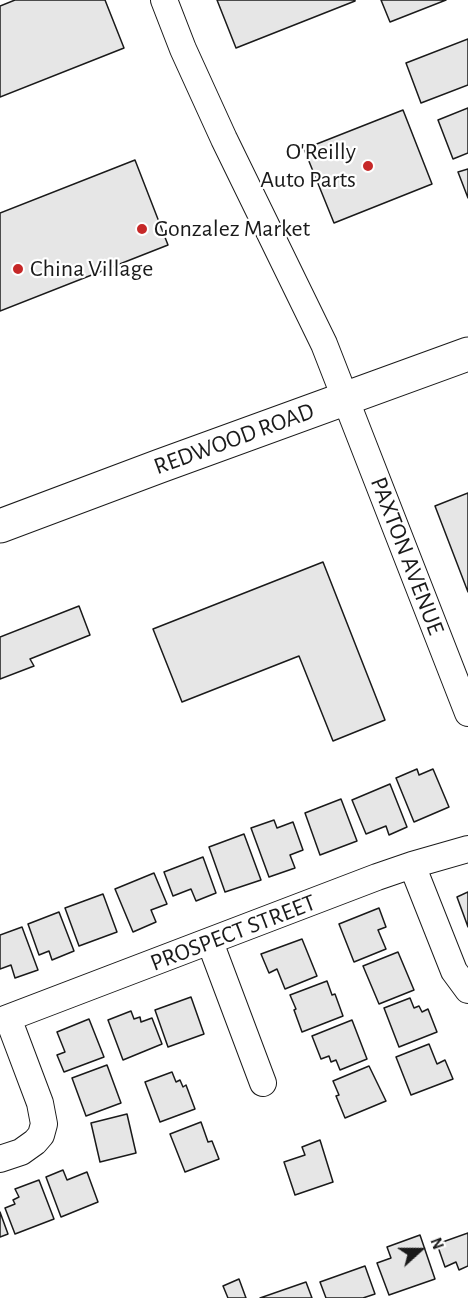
<!DOCTYPE html>
<style>
body{margin:0}
#map{position:relative;width:468px;height:1298px;overflow:hidden;background:#fff;font-family:"Alegreya Sans",sans-serif}
canvas{display:block}
.north{position:absolute;left:390px;top:1220px;width:60px;height:60px;-webkit-text-stroke:4px #fff;paint-order:stroke;rotate:69deg;font-size:16px;font-weight:700;line-height:24px;text-align:center;color:#1a1a1a}
.north::after{content:'';display:block;margin:auto;width:21px;height:27px;background:#1a1a1a;clip-path:polygon(50% 0,100% 100%,50% 72%,0 100%)}
</style>
<div id="map">
<canvas width="468" height="1298"></canvas>
<div class="north">N</div>
</div>
<script>
const context = document.querySelector('canvas').getContext('2d');
context.lineJoin = 'round';
function fill(path, color) { context.fillStyle = color; context.fill(path, 'evenodd'); }
const shape = rows => new Path2D(rows.map(r => 'M' + r).join(''));
function stroke(path, color, width, dash) { context.strokeStyle = color; context.lineWidth = width; context.lineCap = dash ? 'butt' : 'round'; context.setLineDash(dash || []); context.stroke(path); }
function drawText(font, color, halo, rows, align = 'center') {
  context.font = font + ' "Alegreya Sans",sans-serif'; context.lineWidth = 4.5; context.setLineDash([]); context.textBaseline = 'middle'; context.strokeStyle = halo; context.fillStyle = color; for (const [text, x, y, turn = 0] of rows) {
    context.save(); context.translate(x, y); context.rotate((+turn || 0) * Math.PI / 180); context.textAlign = isNaN(turn) ? turn : align; if (halo) context.strokeText(text, 0, 0); context.fillText(text, 0, 0); context.restore();
  }
}
const building = shape([
 [15,0,105,0,124,48,0,97,0,6,15,0],
 [217,0,355,0,355,1,236,48,217,0],
 [381,0,446,0,390,22,381,0],
 [468,39,468,85,421,103,406,63,468,39],
 [468,108,468,153,453,159,438,120,468,108],
 [403,110,432,184,334,223,304,149,403,110],
 [135,160,168,245,0,311,0,213,135,160],
 [468,169,468,198,458,172,468,169],
 [468,493,468,592,435,506,468,493],
 [323,562,385,720,333,741,299,656,182,702,153,629,323,562],
 [79,606,90,635,30,659,34,666,0,679,0,637,79,606],
 [417,769,419,775,433,769,449,807,414,822,396,778,417,769],
 [390,784,407,827,389,835,386,826,366,834,352,800,390,784],
 [341,799,357,841,320,855,305,813,341,799],
 [274,820,277,828,293,822,303,850,290,855,295,868,269,877,251,828,274,820],
 [244,834,261,880,225,892,209,847,244,834],
 [203,857,216,893,196,901,191,889,173,896,164,872,203,857],
 [154,873,167,904,151,910,156,922,133,932,115,889,154,873],
 [468,892,468,927,457,897,468,892],
 [103,894,117,932,79,946,65,908,103,894],
 [379,908,386,927,378,930,386,949,354,962,339,924,379,908],
 [59,912,74,951,52,960,49,951,39,955,28,924,59,912],
 [22,927,38,970,15,978,11,965,0,969,0,935,22,927],
 [302,939,317,976,285,989,277,969,269,973,261,954,302,939],
 [398,952,414,990,379,1004,363,966,398,952],
 [327,981,332,995,335,994,343,1016,302,1032,294,1010,296,1009,290,995,327,981],
 [191,997,204,1034,168,1047,155,1010,191,997],
 [410,998,414,1008,419,1006,422,1012,428,1009,437,1032,399,1047,384,1008,410,998],
 [131,1011,134,1019,140,1017,141,1022,152,1018,162,1044,123,1060,108,1020,131,1011],
 [89,1019,104,1057,64,1072,57,1055,65,1052,57,1032,89,1019],
 [352,1020,367,1059,340,1070,336,1060,331,1062,329,1056,321,1059,312,1036,352,1020],
 [429,1044,437,1064,445,1060,453,1079,411,1095,396,1057,429,1044],
 [107,1065,121,1103,86,1116,72,1078,107,1065],
 [369,1066,386,1101,345,1118,336,1096,339,1095,333,1081,369,1066],
 [172,1072,176,1082,180,1080,183,1087,186,1085,195,1109,160,1122,145,1082,172,1072],
 [127,1114,136,1153,100,1162,91,1123,127,1114],
 [201,1122,208,1142,212,1141,219,1159,185,1172,170,1134,201,1122],
 [320,1140,333,1182,295,1195,284,1162,305,1155,302,1147,320,1140],
 [63,1170,67,1180,87,1172,98,1202,61,1217,46,1177,63,1170],
 [39,1180,54,1219,15,1234,5,1208,15,1204,13,1200,19,1197,15,1189,39,1180],
 [0,1212,8,1234,0,1237,0,1212],
 [468,1233,468,1266,459,1270,456,1262,445,1267,437,1244,468,1233],
 [420,1235,435,1279,389,1295,377,1263,391,1258,387,1247,420,1235],
 [365,1266,375,1294,363,1298,326,1298,320,1282,365,1266],
 [239,1279,246,1298,228,1298,223,1286,239,1279],
 [306,1282,312,1298,260,1298,306,1282]
]);
const minor = shape([
 [164,0,183,49,224,139,324,344,468,713],
 [412,865,454,971,468,990],
 [210,942,263,1083],
 [0,1021,377,877,412,865,468,849],
 [0,1159,21,1152,35,1142,41,1135,44,1124,40,1103,8,1018]
]);
const major = shape([
 [0,526,160,466,468,354]
]);
const markers = [
 [368,166,6,"#c62828"],
 [142,229,6,"#c62828"],
 [18,269,6,"#c62828"]
];
const poiNames = [
 ["O'Reilly",356,152,"right"],
 ["Auto Parts",356,180,"right"],
 ["Gonzalez Market",154,229],
 ["China Village",30,269]
];
const streetNames = [
 ["REDWOOD ROAD",234,439,-20],
 ["PAXTON AVENUE",407,556,69],
 ["PROSPECT STREET",233,933,-21]
];
fill(building, '#e6e6e6');
stroke(building, '#1a1a1a', 1.5);
stroke(minor, '#1a1a1a', 28);
stroke(major, '#1a1a1a', 35);
stroke(minor, '#fff', 26);
stroke(major, '#fff', 33);
for (const [x, y, r, color] of markers) { const dot = new Path2D(); dot.arc(x, y, r, 0, 2 * Math.PI); context.fillStyle = color; context.fill(dot); stroke(dot, '#fff', 2); }
drawText('24px', '#1a1a1a', '#fff', poiNames, 'left');
drawText('24px', '#1a1a1a', '#fff', streetNames);
</script>
